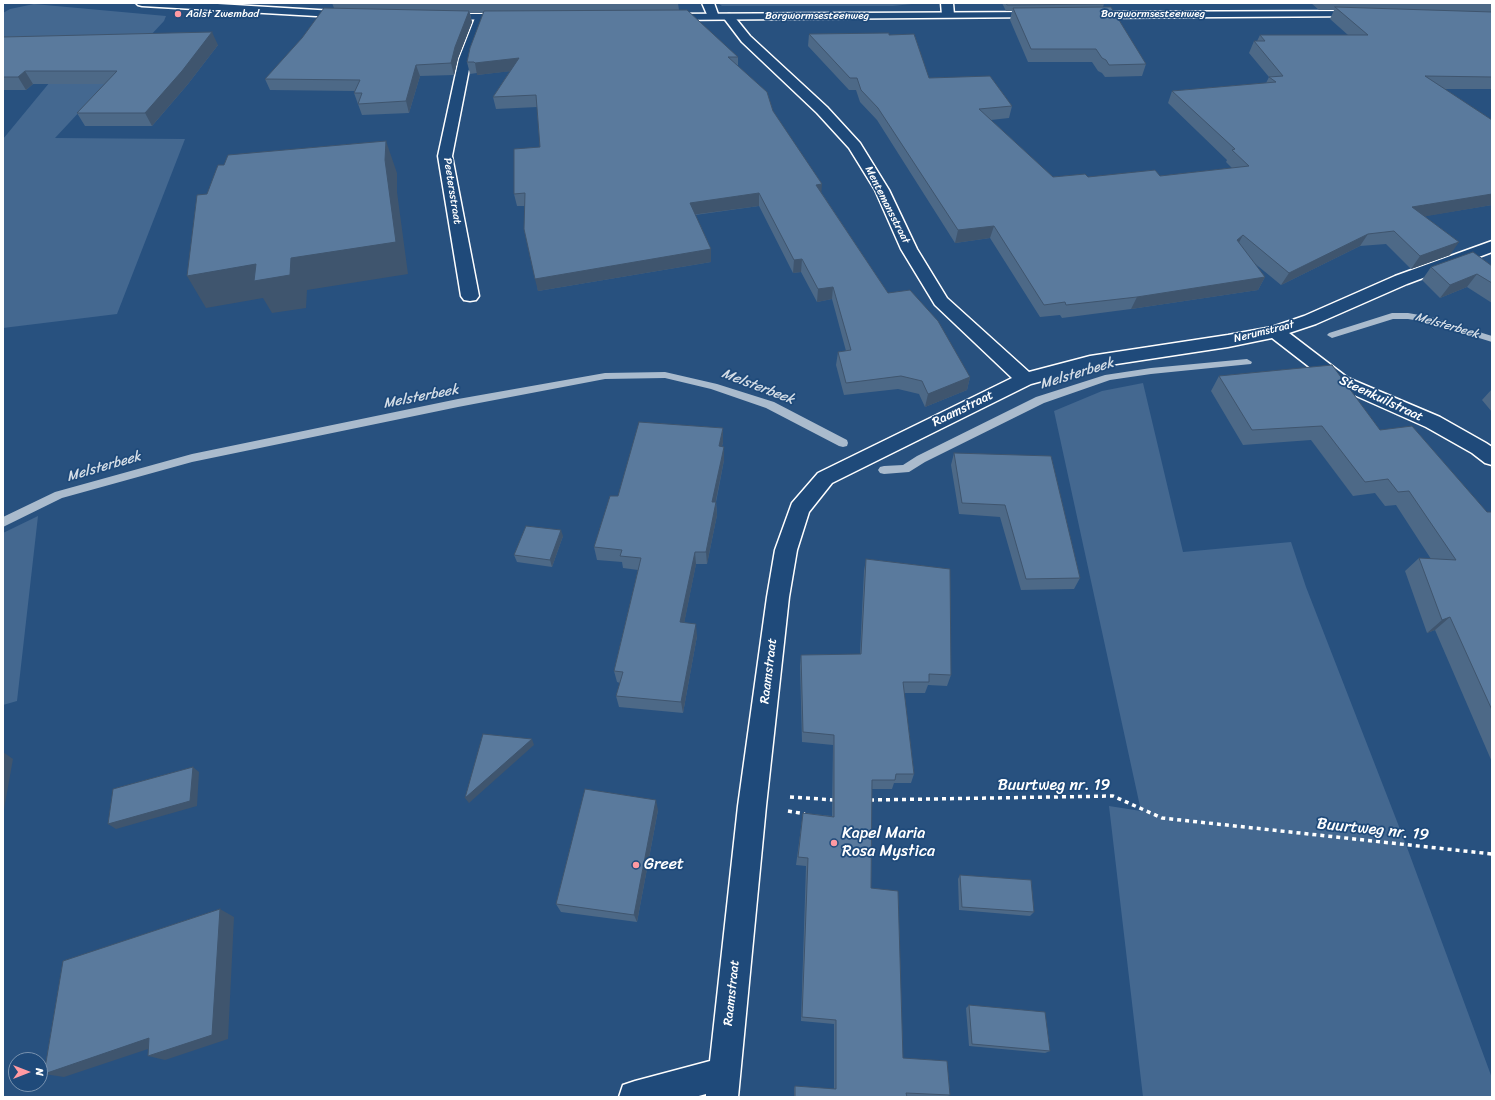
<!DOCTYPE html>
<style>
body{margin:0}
#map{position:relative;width:1495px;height:1100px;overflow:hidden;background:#28517f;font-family:Sriracha,sans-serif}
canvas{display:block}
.frame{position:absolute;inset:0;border:4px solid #fff;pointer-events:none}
.north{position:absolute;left:8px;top:1052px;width:40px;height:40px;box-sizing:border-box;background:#1f4a7a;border:1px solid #7992af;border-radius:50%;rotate:90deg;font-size:11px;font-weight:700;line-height:16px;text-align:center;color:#fff}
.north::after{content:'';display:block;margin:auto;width:14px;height:18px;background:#ff9aa2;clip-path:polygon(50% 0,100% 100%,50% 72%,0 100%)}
</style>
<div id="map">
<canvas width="1495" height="1100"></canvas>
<div class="frame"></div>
<div class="north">N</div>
</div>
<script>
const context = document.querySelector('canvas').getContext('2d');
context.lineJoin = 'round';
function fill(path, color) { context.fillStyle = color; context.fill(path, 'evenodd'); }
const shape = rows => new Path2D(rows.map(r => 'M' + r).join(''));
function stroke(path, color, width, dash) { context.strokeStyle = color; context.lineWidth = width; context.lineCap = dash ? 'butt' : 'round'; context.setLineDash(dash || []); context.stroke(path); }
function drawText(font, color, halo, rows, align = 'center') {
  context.font = font + ' Sriracha,sans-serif'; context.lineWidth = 3.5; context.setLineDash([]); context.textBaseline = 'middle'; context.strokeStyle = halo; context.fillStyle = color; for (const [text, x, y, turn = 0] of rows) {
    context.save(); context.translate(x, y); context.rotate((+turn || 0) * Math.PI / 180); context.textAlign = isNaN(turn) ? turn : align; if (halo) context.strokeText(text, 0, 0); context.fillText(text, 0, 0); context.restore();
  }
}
const green = shape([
 [718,3,921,3,893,6,722,6],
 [34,4,166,16,164,21,55,138,185,139,117,314,3,328,3,139,78,48,3,48,3,13,10,9],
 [1143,383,1183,552,1291,542,1306,587,1405,842,1492,1078,1492,1097,1143,1097,1109,806,1141,811,1054,411,1102,391],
 [38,516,17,701,3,705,3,533]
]);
const stream = shape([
 [1392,313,1408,313,1431,317,1492,336,1492,342,1427,322,1408,319,1393,319,1332,338,1327,335,1329,333,1392,313],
 [1247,359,1252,362,1251,364,1151,374,1110,380,1044,403,925,462,909,472,884,474,880,473,878,470,880,467,884,466,903,465,917,456,1036,397,1105,375,1151,368,1247,359],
 [665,372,717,384,774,402,847,440,848,443,847,446,843,447,839,446,766,408,711,389,665,378,605,379,458,407,192,462,62,498,3,527,3,517,55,492,192,454,458,399,605,373,665,372]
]);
const path = shape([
 [790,797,835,800],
 [870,800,1113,796,1162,818,1492,854],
 [788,811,805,814]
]);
const minor = shape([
 [702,3,714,3,719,17,717,19,709,19,702,3],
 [941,3,953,3,954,15,952,17,944,17,942,15,941,3],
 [729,14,733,15,750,36,827,107,860,143,889,190,917,249,947,298,1029,372,1090,356,1228,335,1272,327,1304,316,1395,276,1492,241,1492,252,1407,284,1316,324,1289,333,1348,378,1440,417,1486,443,1492,447,1492,465,1485,463,1472,453,1426,427,1334,386,1272,338,1228,347,1090,368,1031,384,832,483,809,512,797,550,789,597,766,806,738,1097,706,1097,706,1094,695,1097,619,1097,623,1085,635,1081,710,1061,738,806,767,597,775,550,792,503,818,473,1012,378,935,305,901,249,875,190,849,148,817,113,742,42,723,17,725,15,729,14],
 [481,15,485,16,487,18,471,59,452,156,479,296,476,300,470,301,464,300,461,296,438,156,459,59,475,18,477,16,481,15]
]);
const major = shape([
 [136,3,201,3,351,12,355,13,357,15,355,17,351,18,142,6,138,5,136,3],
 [1361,11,1365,12,1367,14,1365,16,1085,18,1081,17,1079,15,1081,13,1085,12,1361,11],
 [1041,12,1045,13,1047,15,1045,17,665,20,661,19,659,17,661,15,665,14,1041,12],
 [441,14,511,14,515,15,517,17,515,19,511,20,437,19,435,17,437,15,441,14]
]);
const wall = shape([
 [332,3,678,3,679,10,738,57,738,66,773,111,821,192,888,293,970,377,967,390,925,407,919,394,898,389,844,395,836,365,838,352,846,351,832,299,817,302,801,272,793,273,759,206,695,215,711,262,538,291,525,206,517,206,514,194,540,147,537,107,496,109,493,97,510,71,477,75,477,73,470,74,467,62,483,13,470,13,472,22,458,58,454,75,420,76,409,113,362,115,354,93,355,91,270,90,265,79,334,8],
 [1002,3,1103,3,1104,4,1103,7,1146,64,1142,76,1105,77,1102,73,1098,71,1092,62,1028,62,1010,20,1012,11,1006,11],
 [1311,3,1492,3,1492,89,1444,89,1492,205,1425,216,1450,255,1411,269,1386,244,1360,246,1281,285,1253,262,1265,277,1258,290,1131,309,1062,318,1060,315,1040,317,990,238,955,243,877,120,860,102,856,90,849,90,808,46,809,34,889,35,929,78,1012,106,1009,118,991,120,1053,177,1088,177,1160,176,1232,168,1226,162,1227,160,1168,103,1172,91,1266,83,1269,77,1249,53,1254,41,1257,41,1260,35,1348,35,1330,19,1334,10,1319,10],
 [3,37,218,45,188,84,152,126,85,126,77,113,105,84,33,84,26,90,3,90],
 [1492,266,1492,303,1467,287,1440,298,1422,280,1431,267],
 [1219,376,1380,430,1487,512,1492,512,1492,762,1435,630,1427,633,1405,571,1419,558,1431,559,1396,505,1385,506,1375,493,1353,496,1311,440,1243,445,1211,391],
 [1492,389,1492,412,1482,400],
 [723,428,723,442,722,446,724,460,716,502,717,515,707,564,696,564,684,623,697,636,683,713,619,707,616,696,620,683,617,682,614,671,638,570,623,568,622,562,597,560,594,547,618,496],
 [954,453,1080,578,1074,589,1021,590,1000,517,959,514,951,465],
 [563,536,552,567,517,562,514,555],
 [866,559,951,675,947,686,928,685,925,693,904,693,914,774,911,783,894,783,892,789,872,789,871,888,903,1058,950,1095,946,1097,907,1096,907,1097,794,1097,794,1088,795,1086,834,1089,834,1024,801,1021,806,866,796,865,803,813,832,816,833,745,802,742,800,666,801,655,860,654,864,571],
 [658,810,637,922,561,912,556,904],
 [960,875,1034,912,1030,916,959,910,958,879],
 [969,1005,1050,1051,1045,1053,969,1046,966,1008]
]);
const shadedWall = shape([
 [469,11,472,22,458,58,454,75,451,63,455,47],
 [212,32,218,45,188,84,152,126,145,113],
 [519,58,521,70,477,75,475,63],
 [416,65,420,76,409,113,406,101],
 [25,71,33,84,26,90,18,77],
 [386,141,397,173,397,192,408,274,307,290,306,308,272,313,263,298,206,308,187,276,291,258,385,160],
 [822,184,821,197,816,185],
 [759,193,759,206,691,215,690,203],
 [1492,194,1492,205,1404,220,1412,207],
 [994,226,990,238,955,243,958,230],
 [1368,234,1360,246,1281,285,1289,273],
 [1243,235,1236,248,1237,240],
 [1459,242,1450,255,1411,269,1420,256],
 [711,249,711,262,538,291,535,279],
 [802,259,801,272,793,273,794,260],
 [1477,274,1467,287,1440,298,1450,285],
 [1265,277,1258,290,1131,309,1137,297],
 [833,287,832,299,817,302,818,289],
 [970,377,967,390,925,407,928,394],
 [723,428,723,442,719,460,719,446],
 [724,447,724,460,713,515,712,502],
 [716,502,717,515,707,564,706,552],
 [561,530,563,536,552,567,550,560],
 [695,552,696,564,682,634,680,622],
 [1450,617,1435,630,1427,633,1442,620],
 [696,624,697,636,683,713,681,702],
 [532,739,534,745,469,803,465,798],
 [3,752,13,759,3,815],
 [193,767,199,772,197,806,116,829,108,824],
 [656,800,658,810,637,922,634,915],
 [220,909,234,917,228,1039,165,1060,148,1056],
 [149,1038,166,1043,64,1077,44,1074]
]);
const building = shape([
 [1006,3,1103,3,1104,4,1007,5,1006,3],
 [1111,7,1146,64,1109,65,1106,60,1102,58,1096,49,1031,49,1013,8,1111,7],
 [1335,7,1492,12,1492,77,1425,76,1492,120,1492,194,1412,207,1459,242,1420,256,1394,231,1368,234,1289,273,1243,235,1237,240,1265,277,1137,297,1066,305,1065,302,1044,305,994,226,958,230,878,108,861,90,857,78,850,78,809,34,889,33,889,35,914,34,929,78,990,76,1012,106,979,109,1053,177,1085,174,1088,177,1155,170,1160,176,1249,166,1232,150,1235,149,1172,91,1276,82,1269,77,1283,76,1254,41,1265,41,1260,35,1368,35,1335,7],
 [324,8,469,11,455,47,451,63,416,65,406,101,358,104,362,93,354,93,360,80,265,79,302,38,324,8],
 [687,10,738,57,728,57,767,92,773,111,822,184,816,185,888,293,910,290,938,321,970,377,928,394,922,381,901,376,846,383,838,352,851,350,833,287,818,289,802,259,794,260,759,193,690,203,711,249,535,279,524,229,525,193,514,194,514,149,540,147,536,95,493,97,519,58,475,63,474,62,467,62,470,48,484,11,687,10],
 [212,32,182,71,145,113,77,113,117,71,25,71,18,77,3,77,3,37,212,32],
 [386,141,385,160,396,242,291,258,290,275,254,281,256,264,187,276,197,195,207,194,218,165,224,165,228,155,386,141],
 [1473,252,1492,266,1492,283,1477,274,1450,285,1431,267,1473,252],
 [1332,365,1380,430,1412,426,1487,512,1492,512,1492,710,1450,617,1442,620,1419,558,1456,560,1409,491,1398,492,1388,479,1365,482,1322,426,1252,430,1219,376,1332,365],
 [639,422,723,428,719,446,724,447,712,502,716,502,706,552,695,552,680,622,696,624,681,702,616,696,623,672,614,671,641,558,620,556,622,550,594,547,610,496,618,496,639,422],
 [954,453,1051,456,1080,578,1026,579,1005,505,962,503,954,453],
 [526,526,561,530,550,560,514,555,526,526],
 [866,559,950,569,951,675,929,674,929,682,903,682,914,774,896,774,895,780,872,780,871,888,898,891,903,1058,947,1061,950,1095,906,1093,907,1097,795,1097,795,1086,836,1089,836,1020,802,1017,808,858,798,857,803,813,834,817,834,735,803,732,801,655,861,654,866,559],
 [483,734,532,739,465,798,483,734],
 [193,767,190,801,108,824,113,789,193,767],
 [585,789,656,800,634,915,556,904,585,789],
 [960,875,1031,880,1034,912,962,907,960,875],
 [220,909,212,1035,148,1056,149,1038,44,1074,63,961,220,909],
 [969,1005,1045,1012,1050,1051,972,1044,969,1005]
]);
const markers = [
 [178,14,4,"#ff9aa2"],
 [834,843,4,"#ff9aa2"],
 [636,865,4,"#ff9aa2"]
];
const farPoinames = [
 ["Aalst Zwembad",186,14]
];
const farStreetnames = [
 ["Borgwormsesteenweg",1153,14],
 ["Borgwormsesteenweg",817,16],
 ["Peetersstraat",452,191,81],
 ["Mentemansstraat",887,205,63],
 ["Nerumstraat",1264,332,-14]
];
const farWaternames = [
 ["Melsterbeek",1447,326,16]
];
const streetNames = [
 ["Steenkuilstraat",1381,399,25],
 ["Raamstraat",963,409,-26],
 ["Raamstraat",769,671,-83],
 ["Raamstraat",732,993,-84]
];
const waterNames = [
 ["Melsterbeek",1077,374,-17],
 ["Melsterbeek",758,387,21],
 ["Melsterbeek",421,397,-11],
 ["Melsterbeek",104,467,-16]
];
const nearStreetnames = [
 ["Buurtweg nr. 19",1054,786],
 ["Buurtweg nr. 19",1373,830,6]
];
const nearPoinames = [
 ["Kapel Maria",842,834],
 ["Rosa Mystica",842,852],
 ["Greet",644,865]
];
fill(green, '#446890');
fill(stream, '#aabbcd');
stroke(minor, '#fff', 3);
stroke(major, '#fff', 3);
stroke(path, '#fff', 3.5, [4, 4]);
fill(minor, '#1f4a7a');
fill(major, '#1f4a7a');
fill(wall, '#4d6987');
fill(shadedWall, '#3f556e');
fill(building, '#5a7a9d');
stroke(building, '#3f556e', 1);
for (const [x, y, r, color] of markers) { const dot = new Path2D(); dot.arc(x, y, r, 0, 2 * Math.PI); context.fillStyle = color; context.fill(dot); stroke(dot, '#1f4a7a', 1.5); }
drawText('11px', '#fff', '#1f4a7a', farPoinames, 'left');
drawText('11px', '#fff', '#1f4a7a', farStreetnames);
drawText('italic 12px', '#d4dde6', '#1f4a7a', farWaternames);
drawText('13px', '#fff', '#1f4a7a', streetNames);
drawText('italic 14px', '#d4dde6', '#1f4a7a', waterNames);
drawText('16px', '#fff', '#1f4a7a', nearStreetnames);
drawText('16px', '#fff', '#1f4a7a', nearPoinames, 'left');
</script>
